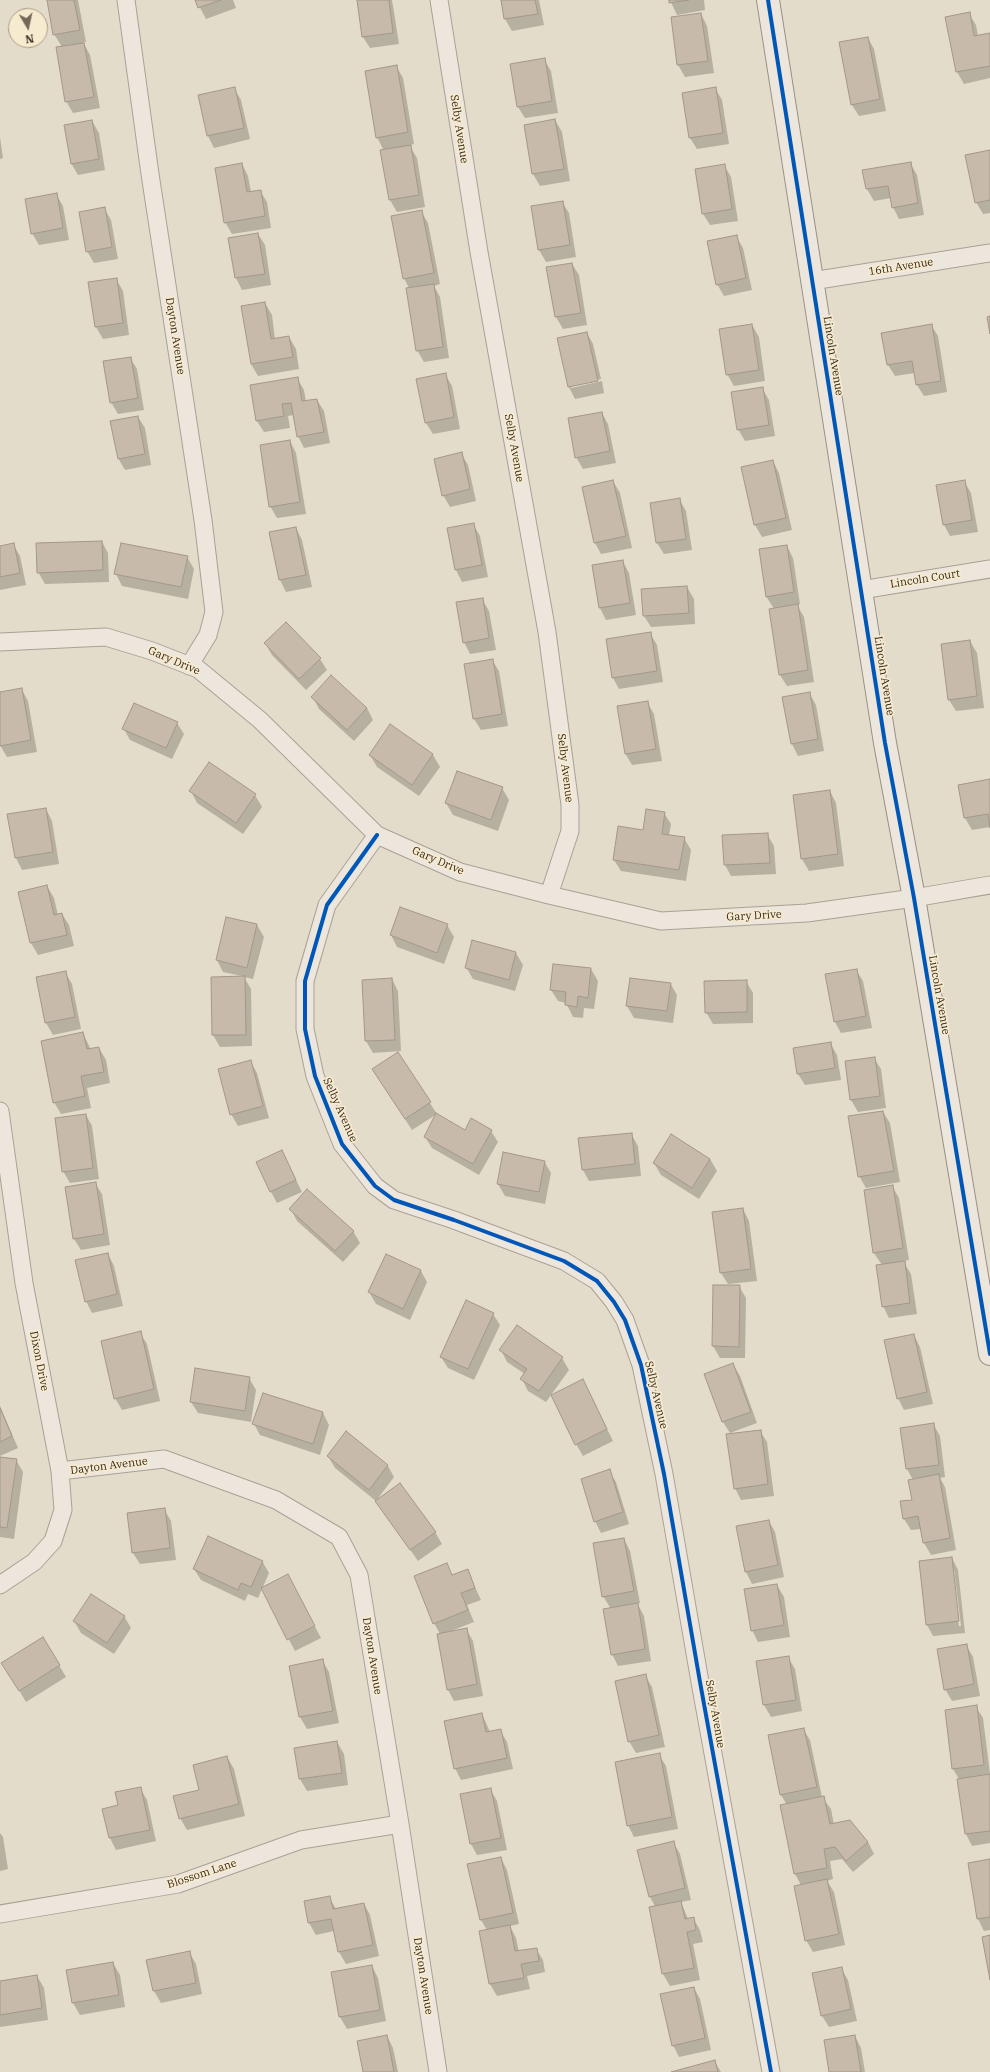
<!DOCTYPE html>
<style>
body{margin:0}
#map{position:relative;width:990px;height:2072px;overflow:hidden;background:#e4dcca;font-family:"IBM Plex Serif",serif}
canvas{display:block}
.north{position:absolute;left:8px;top:8px;width:40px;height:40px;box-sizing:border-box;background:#f6eacf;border:1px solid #aa9d87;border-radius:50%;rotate:171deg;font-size:11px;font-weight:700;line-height:16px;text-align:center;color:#37291c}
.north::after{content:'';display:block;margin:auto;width:14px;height:18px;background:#746859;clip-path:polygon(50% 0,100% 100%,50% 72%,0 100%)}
</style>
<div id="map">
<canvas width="990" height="2072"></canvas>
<div class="north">N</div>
</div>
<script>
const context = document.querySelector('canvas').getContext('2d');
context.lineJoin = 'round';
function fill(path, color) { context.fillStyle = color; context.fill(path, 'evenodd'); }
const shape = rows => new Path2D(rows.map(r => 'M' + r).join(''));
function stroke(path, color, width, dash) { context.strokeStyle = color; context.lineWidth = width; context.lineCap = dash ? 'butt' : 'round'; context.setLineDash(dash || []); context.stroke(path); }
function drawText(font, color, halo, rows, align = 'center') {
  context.font = font + ' "IBM Plex Serif",serif'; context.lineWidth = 3.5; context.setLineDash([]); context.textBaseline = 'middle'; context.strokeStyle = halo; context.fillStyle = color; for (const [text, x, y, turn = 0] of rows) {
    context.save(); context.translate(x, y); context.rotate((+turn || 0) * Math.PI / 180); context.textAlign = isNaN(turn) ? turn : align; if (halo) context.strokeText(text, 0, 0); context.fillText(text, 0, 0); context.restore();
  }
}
const shadow = shape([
 [48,0,78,0,86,42,83,42,90,55,100,108,73,113,66,101,62,47,54,34],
 [196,0,233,0,236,8,206,19],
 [358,0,392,0,399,44,370,48,363,37],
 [502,0,539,0,544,25,512,31,505,19],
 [670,0,704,0,705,10,677,15],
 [701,14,707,26,714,73,685,77,678,65,672,18],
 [969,14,976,25,978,36,990,34,990,78,964,84,957,72],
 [868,38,874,49,886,111,859,116,852,105],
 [544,59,551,71,558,113,525,118,518,107],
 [396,66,403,78,414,144,409,145,417,158,425,207,397,212,390,200,382,151,384,151,377,137],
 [234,88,241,100,250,139,214,148,208,136],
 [715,88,722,100,729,144,697,149,690,138],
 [555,120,562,132,570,181,540,186,533,174,525,126],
 [92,121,99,133,105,170,78,175,71,163],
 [0,137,3,158,0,159],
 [990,151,990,213,983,214,976,202],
 [910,163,917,175,924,215,899,219,893,207,891,198,874,201,867,189],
 [242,164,248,176,251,192,260,191,267,202,271,228,232,234,225,222],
 [724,165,731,177,738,221,710,225,703,214],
 [56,194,63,206,69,240,39,245,32,233],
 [562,202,569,213,576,257,546,262,539,250,532,206],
 [104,208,111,220,118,259,94,263,87,251],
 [421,211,428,223,440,284,434,286,440,297,449,358,424,362,417,350,409,288,404,278],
 [258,234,265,245,271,285,242,290,236,278,229,239],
 [736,236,743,248,752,290,724,296,717,284],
 [572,264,579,275,587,325,563,329,556,317,547,268],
 [116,279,123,291,129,335,103,339,96,327],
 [265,303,272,315,275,339,289,337,296,349,299,369,258,376,251,364],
 [752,325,759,337,765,381,734,386,727,374],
 [931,325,938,336,947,392,924,396,917,385,915,373,895,376,888,365],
 [587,333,593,344,601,379,571,386,571,388,602,381,604,393,575,399,569,387,558,339],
 [130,358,137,369,144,410,118,414,111,402],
 [445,374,452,386,460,429,433,434,426,423],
 [297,378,304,390,306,402,317,400,324,411,330,443,304,448,298,436,294,415,288,416,290,428,264,432,257,421],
 [762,388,769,400,775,436,745,441,738,429],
 [602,413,608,424,616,463,583,469,576,457],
 [138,417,145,428,151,465,125,470,118,458],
 [290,441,296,453,306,514,277,518,270,506],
 [461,453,468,465,476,501,450,507,443,495],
 [773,461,779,473,792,530,762,537,755,525,743,468],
 [613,481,620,493,632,548,601,554,595,543],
 [964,481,971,493,978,532,950,536,944,525],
 [679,499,686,511,692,550,664,554,657,543],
 [473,524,480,536,488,577,462,582,456,570],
 [296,528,302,540,312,587,286,592,280,580,270,533],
 [102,542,108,553,109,582,45,584,38,572],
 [13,544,20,556,26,585,0,590,0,547],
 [787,546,793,558,800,604,797,605,804,617,814,682,787,686,780,675,774,609,766,596],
 [187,557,194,569,188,599,122,586,116,574],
 [623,562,629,573,636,615,606,620,600,608,593,566],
 [687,587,694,599,695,624,651,627,644,616],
 [482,599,489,611,496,650,470,654,464,642],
 [650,633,657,645,663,682,619,689,613,678],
 [970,641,977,653,984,708,956,711,949,700],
 [265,643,320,659,327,670,306,690,272,655],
 [492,660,499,671,508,726,481,730,474,719],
 [22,690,28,701,37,752,7,757,0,745,0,693],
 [809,693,816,705,824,751,798,756,792,744,783,698],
 [313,697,367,708,373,720,354,741,319,709],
 [647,702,654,714,662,761,632,765,625,753],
 [177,723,184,734,172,759,130,740,124,729],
 [390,725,433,755,440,767,419,796,377,767,370,755],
 [990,780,990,827,972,830,965,818,959,786],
 [502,788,509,800,498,831,453,815,446,803],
 [191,791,255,795,262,807,243,834,197,803],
 [830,791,836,803,844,866,809,871,802,859],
 [46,809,52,821,59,864,22,870,16,858],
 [664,813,671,824,669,836,684,838,691,850,686,881,621,871,614,860],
 [767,834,774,846,776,874,731,876,725,865],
 [47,886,54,898,58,915,62,914,69,925,74,946,38,955,31,943,19,893],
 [227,918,257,925,264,937,253,979,244,977,251,989,252,1046,220,1047,213,1035,242,976,223,972,217,960],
 [447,925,454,937,444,964,397,947,391,935],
 [473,941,516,953,523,965,515,991,473,979,466,967],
 [591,969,598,981,594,1009,584,1008,583,1018,573,1017,566,1003,558,1001,551,990],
 [856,970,863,981,872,1028,841,1033,835,1022],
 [65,972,72,984,81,1029,53,1035,46,1023,37,978],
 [392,979,398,991,401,1051,373,1053,366,1041,364,981],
 [746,981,753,993,753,1023,713,1024,706,1012],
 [670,983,677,995,673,1023,634,1018,627,1006],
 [83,1033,91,1050,99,1048,106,1060,110,1083,87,1088,91,1108,61,1114,54,1102],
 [830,1043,837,1055,841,1080,805,1085,798,1074],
 [398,1054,437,1114,412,1130,373,1070],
 [874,1058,881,1069,886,1108,858,1112,851,1100,846,1061],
 [250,1061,257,1073,269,1118,238,1126,231,1114],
 [883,1112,890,1123,900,1182,866,1188,859,1176],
 [86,1115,92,1126,99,1179,70,1183,63,1171],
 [466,1131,491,1131,498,1142,479,1175,432,1148,425,1137],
 [631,1134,638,1146,641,1176,589,1181,583,1170],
 [672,1135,710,1159,717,1171,699,1199,661,1175,654,1163],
 [282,1151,302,1192,277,1203,271,1192],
 [544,1161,551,1173,545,1204,505,1196,498,1184],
 [95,1183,102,1194,110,1245,81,1250,74,1239],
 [892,1186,899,1198,909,1260,903,1261,911,1274,917,1314,889,1318,883,1306,882,1265,874,1253],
 [291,1209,353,1231,360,1243,343,1262,297,1221],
 [743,1209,749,1221,757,1281,728,1284,721,1273],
 [108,1254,114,1266,123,1306,92,1313,86,1301],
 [421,1271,427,1282,410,1320,376,1304,369,1292],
 [739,1286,746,1298,745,1358,720,1358,713,1346],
 [493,1314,500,1325,474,1380,448,1368,441,1357],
 [140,1333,147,1344,160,1401,122,1410,115,1398],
 [914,1335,920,1347,933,1404,904,1410,898,1398],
 [501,1350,562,1358,569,1370,546,1402,528,1391,522,1379,525,1374,507,1362],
 [733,1364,740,1376,757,1423,730,1433,723,1422,706,1374],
 [249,1378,256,1390,251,1422,198,1413,191,1402],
 [589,1392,613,1441,583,1456,576,1444],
 [0,1406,18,1448,0,1456],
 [323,1413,329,1425,320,1455,260,1435,254,1424],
 [933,1424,940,1436,945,1477,940,1478,945,1487,956,1550,931,1555,924,1543,921,1529,911,1530,904,1519,913,1500,913,1480,907,1469,901,1428],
 [760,1431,767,1442,774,1496,741,1500,735,1488],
 [347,1433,388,1466,394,1477,376,1501,335,1468,328,1456],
 [0,1458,16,1460,23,1472,14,1539,0,1537],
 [609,1471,616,1482,629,1524,601,1533,595,1521],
 [376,1501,435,1532,442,1544,418,1561],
 [164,1509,171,1521,176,1560,140,1564,133,1553],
 [769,1521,775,1532,784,1577,752,1584,746,1572,737,1527],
 [624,1539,630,1551,640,1603,637,1603,644,1616,651,1661,618,1666,612,1654,611,1609,603,1596],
 [952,1558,958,1570,965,1633,933,1636,927,1625],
 [952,1569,954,1569,961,1626,959,1626],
 [262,1561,269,1573,262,1589,294,1587,321,1638,295,1651,262,1589,258,1598,248,1594,245,1601,201,1580,194,1569],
 [446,1564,453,1576,467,1570,481,1600,467,1605,474,1622,451,1631,466,1629,473,1641,483,1696,454,1701,448,1690,440,1634,434,1623],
 [777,1585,784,1597,790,1637,758,1642,752,1630],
 [124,1616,131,1628,114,1654,81,1633,74,1621],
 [966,1645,973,1657,980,1696,952,1701,945,1689],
 [788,1657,795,1669,802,1711,771,1717,764,1705,757,1662],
 [322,1660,329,1672,339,1723,307,1729,300,1717,290,1667],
 [59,1665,66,1677,26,1702,10,1675],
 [645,1675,652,1687,665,1747,636,1753,629,1741],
 [976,1707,983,1718,990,1774,990,1843,972,1846,966,1834,959,1779,953,1769],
 [482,1714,490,1732,500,1730,507,1742,513,1769,461,1780,455,1768],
 [803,1729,810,1740,822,1797,831,1809,834,1825,850,1821,868,1842,874,1854,853,1872,842,1859,830,1861,833,1879,827,1881,834,1892,845,1945,813,1952,806,1940,801,1885,795,1874,781,1806,787,1805,781,1795],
 [337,1742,344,1754,348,1785,307,1791,300,1779,296,1749],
 [659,1755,666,1766,678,1829,634,1837,628,1825],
 [227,1757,234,1769,245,1816,187,1830,180,1818],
 [140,1788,147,1800,156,1841,116,1850,110,1838,104,1810,119,1806],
 [490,1789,497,1801,507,1850,477,1855,471,1844],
 [0,1833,3,1837,8,1869,0,1871],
 [673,1842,680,1854,691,1900,681,1902,688,1919,693,1918,700,1930,703,1942,693,1944,700,1980,670,1986,663,1974,651,1907,655,1906,650,1897],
 [501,1858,507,1870,519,1924,510,1926,516,1938,519,1952,536,1949,543,1960,545,1972,527,1976,530,1989,497,1996,490,1984,480,1931,487,1930,481,1920],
 [990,1860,990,1930,984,1931,978,1919,969,1864],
 [329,1897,336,1909,364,1904,370,1915,379,1956,346,1964,339,1952,334,1931,316,1935,309,1923,305,1902],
 [189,1952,196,1964,202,1994,161,2003,154,1991,148,1960],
 [113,1963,120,1975,125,2007,80,2015,73,2003],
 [372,1966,378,1978,386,2021,347,2029,340,2017,332,1973],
 [841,1968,848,1980,857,2021,829,2027,822,2016],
 [37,1976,44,1988,48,2020,0,2027,0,1982],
 [694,1988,700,1999,711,2050,679,2057,673,2045],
 [387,2036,393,2048,398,2072,364,2072],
 [855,2036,861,2048,865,2072,830,2072],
 [715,2062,721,2072,675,2072]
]);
const building = shape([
 [47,0,74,0,80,30,53,35,47,0],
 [195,0,221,0,198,8,195,0],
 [357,0,389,0,393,33,362,37,357,0],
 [501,0,535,0,538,14,504,19,501,0],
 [669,0,689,0,669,3,669,0],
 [970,12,974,36,990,33,990,66,956,72,945,17,970,12],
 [701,13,708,61,677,65,671,17,701,13],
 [868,37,880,99,851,105,839,42,868,37],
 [84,43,94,97,65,102,56,47,84,43],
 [545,58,552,101,517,107,510,64,545,58],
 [397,65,408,132,376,138,365,71,397,65],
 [235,87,244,128,207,136,198,95,235,87],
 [716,87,723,133,689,138,682,93,716,87],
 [555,119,564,169,532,174,524,125,555,119],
 [92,120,99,159,71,164,64,125,92,120],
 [411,145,419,195,389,200,380,150,411,145],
 [990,150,990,200,975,203,965,155,990,150],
 [911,162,918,203,892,208,888,186,866,189,862,170,911,162],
 [242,163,247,192,261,190,265,216,224,223,215,168,242,163],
 [725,164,732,209,702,214,695,169,725,164],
 [57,193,63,228,31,234,25,199,57,193],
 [563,201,570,245,538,250,531,206,563,201],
 [105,207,112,247,86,252,79,212,105,207],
 [422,210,434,273,403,279,391,216,422,210],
 [258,233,265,274,235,278,228,238,258,233],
 [737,235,746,278,716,285,707,241,737,235],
 [572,263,581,313,555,317,546,267,572,263],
 [117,278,123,323,95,327,88,282,117,278],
 [434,284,443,347,416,351,406,288,434,284],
 [265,302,271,339,289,336,293,357,251,364,241,306,265,302],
 [990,316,990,334,987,317,990,316],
 [752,324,759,370,726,375,719,329,752,324],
 [932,324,941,381,916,385,912,361,887,365,881,333,932,324],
 [587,332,598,381,568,387,557,338,587,332],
 [131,357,138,398,110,403,103,361,131,357],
 [446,373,454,417,425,423,416,379,446,373],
 [298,377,302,401,317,399,324,432,297,437,291,403,282,404,284,416,256,421,250,385,298,377],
 [763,387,769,425,737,430,731,392,763,387],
 [602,412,610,451,575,458,568,418,602,412],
 [138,416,145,454,118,459,110,421,138,416],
 [290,440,300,502,269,507,260,445,290,440],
 [462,452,470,489,442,496,434,459,462,452],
 [773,460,786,518,754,525,741,467,773,460],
 [613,480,626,536,594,543,582,487,613,480],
 [965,480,972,520,943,525,936,485,965,480],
 [680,498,686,539,656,543,650,503,680,498],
 [474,523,482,565,455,570,447,528,474,523],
 [296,527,306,575,279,580,269,532,296,527],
 [102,541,103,570,37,573,36,543,102,541],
 [14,543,20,573,0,577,0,546,14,543],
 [121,543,188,556,181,587,114,574,121,543],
 [787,545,794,592,766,597,759,549,787,545],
 [623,560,630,603,599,608,592,565,623,560],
 [687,586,689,613,643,616,641,589,687,586],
 [483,598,489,638,463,643,456,602,483,598],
 [798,604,808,670,779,675,769,609,798,604],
 [286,622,321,658,299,679,264,643,286,622],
 [651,632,657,671,612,678,606,639,651,632],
 [970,640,977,696,948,700,941,644,970,640],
 [493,659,502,714,473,719,464,664,493,659],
 [331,675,367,708,347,730,311,697,331,675],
 [22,688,31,740,0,746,0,692,22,688],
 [810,692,818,739,791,744,782,697,810,692],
 [648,701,656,749,625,754,617,706,648,701],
 [134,703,178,722,166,748,122,729,134,703],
 [390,724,433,754,412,785,369,755,390,724],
 [209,762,256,794,236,823,189,791,209,762],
 [457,771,503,787,491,820,445,803,457,771],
 [990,779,990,828,988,814,964,818,958,785,990,779],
 [830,790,838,854,801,859,793,795,830,790],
 [46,808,53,852,15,858,7,814,46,808],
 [646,809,665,812,662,834,685,837,679,870,613,860,618,826,643,830,646,809],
 [768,833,770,863,724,865,722,835,768,833],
 [47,885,54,915,62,913,67,935,30,943,18,892,47,885],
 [400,907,448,924,437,953,390,935,400,907],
 [226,917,257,924,247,968,216,960,226,917],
 [472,940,516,952,509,980,465,968,472,940],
 [553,964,591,968,588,998,578,996,577,1007,565,1005,566,992,550,990,553,964],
 [857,969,866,1016,834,1022,825,974,857,969],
 [66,971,75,1017,45,1023,36,977,66,971],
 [245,976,246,1035,212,1035,211,977,245,976],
 [392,978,395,1040,365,1041,362,980,392,978],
 [630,978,671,983,667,1011,626,1006,630,978],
 [747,980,747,1012,705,1013,704,981,747,980],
 [83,1032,87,1049,99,1047,104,1072,81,1076,85,1096,53,1103,41,1041,83,1032],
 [831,1042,835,1068,797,1074,793,1048,831,1042],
 [398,1052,431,1102,405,1119,372,1069,398,1052],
 [875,1057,880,1096,850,1100,845,1061,875,1057],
 [251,1060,263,1106,230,1115,218,1069,251,1060],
 [883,1111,894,1171,858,1177,848,1116,883,1111],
 [436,1113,465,1130,471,1118,492,1130,473,1164,424,1137,436,1113],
 [86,1114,93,1168,62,1172,55,1118,86,1114],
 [632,1133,635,1164,582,1170,578,1138,632,1133],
 [671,1134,710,1159,692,1188,653,1163,671,1134],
 [282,1150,296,1180,270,1192,256,1162,282,1150],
 [503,1152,545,1161,539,1192,497,1184,503,1152],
 [96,1182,104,1234,73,1239,65,1187,96,1182],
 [893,1185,903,1248,873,1253,864,1190,893,1185],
 [307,1189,354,1231,335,1251,289,1209,307,1189],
 [743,1208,751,1269,720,1273,712,1212,743,1208],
 [108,1253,117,1294,85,1302,75,1260,108,1253],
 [386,1254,421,1270,403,1309,368,1292,386,1254],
 [905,1261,910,1303,882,1307,876,1265,905,1261],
 [713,1285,740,1285,739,1347,712,1346,713,1285],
 [466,1300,494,1313,468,1369,440,1357,466,1300],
 [517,1325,563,1357,539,1391,520,1379,527,1369,499,1350,517,1325],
 [141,1331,154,1389,114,1399,101,1341,141,1331],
 [914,1334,927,1392,897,1399,884,1340,914,1334],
 [733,1363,751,1412,722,1422,704,1374,733,1363],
 [195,1368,250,1377,245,1411,190,1402,195,1368],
 [583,1379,607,1429,575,1445,551,1395,583,1379],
 [263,1393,323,1412,313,1444,252,1424,263,1393],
 [0,1408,12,1436,0,1442,0,1408],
 [934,1423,939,1465,906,1469,900,1428,934,1423],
 [761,1430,768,1484,734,1489,726,1434,761,1430],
 [346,1431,388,1465,369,1490,327,1456,346,1431],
 [0,1457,17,1459,7,1528,0,1527,0,1457],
 [610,1469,623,1512,594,1522,581,1479,610,1469],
 [939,1474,950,1538,923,1543,918,1516,903,1519,900,1501,912,1500,908,1480,939,1474],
 [400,1483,436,1532,410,1550,375,1501,400,1483],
 [165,1508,170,1548,132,1553,127,1513,165,1508],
 [769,1520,778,1565,745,1572,736,1526,769,1520],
 [208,1536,263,1561,251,1587,241,1583,238,1590,193,1569,208,1536],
 [624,1538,634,1591,602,1597,593,1543,624,1538],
 [952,1557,959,1621,926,1625,919,1561,952,1557],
 [447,1563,452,1575,468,1569,475,1588,461,1593,468,1610,433,1624,414,1576,447,1563],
 [288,1574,315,1626,287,1640,261,1588,288,1574],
 [777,1584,784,1625,751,1631,744,1589,777,1584],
 [91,1594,125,1616,107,1643,73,1621,91,1594],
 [638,1603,645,1649,611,1655,603,1609,638,1603],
 [467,1628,477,1684,447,1690,437,1634,467,1628],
 [43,1637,60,1665,19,1691,1,1663,43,1637],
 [967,1644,974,1684,944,1690,937,1649,967,1644],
 [789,1656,796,1700,763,1705,756,1661,789,1656],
 [323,1659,333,1711,299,1717,289,1666,323,1659],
 [646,1674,659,1735,628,1742,615,1681,646,1674],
 [977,1705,984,1765,952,1769,945,1710,977,1705],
 [482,1713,486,1732,501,1729,507,1758,454,1769,444,1721,482,1713],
 [804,1728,817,1787,780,1795,768,1735,804,1728],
 [337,1741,342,1773,299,1779,294,1748,337,1741],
 [660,1753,672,1817,627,1826,615,1762,660,1753],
 [227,1756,239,1804,179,1819,173,1796,199,1790,193,1765,227,1756],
 [990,1774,990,1831,965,1834,957,1779,990,1774],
 [141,1787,150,1830,109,1838,102,1809,118,1805,115,1792,141,1787],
 [491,1788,501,1838,470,1844,460,1794,491,1788],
 [824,1796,830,1824,850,1820,868,1842,846,1861,835,1847,824,1849,827,1868,794,1874,780,1805,824,1796],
 [674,1841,685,1888,649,1897,637,1850,674,1841],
 [501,1857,513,1913,480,1920,467,1864,501,1857],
 [990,1859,990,1917,977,1919,968,1863,990,1859],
 [827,1879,839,1934,805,1941,794,1886,827,1879],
 [330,1896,333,1909,364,1903,373,1945,338,1952,331,1919,308,1923,304,1901,330,1896],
 [681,1901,685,1919,694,1917,696,1930,687,1932,694,1968,662,1974,649,1907,681,1901],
 [510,1925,515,1951,537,1948,539,1961,521,1964,524,1978,489,1984,479,1931,510,1925],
 [990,1935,990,1980,982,1937,990,1935],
 [190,1951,196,1983,153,1991,146,1960,190,1951],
 [113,1962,119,1995,72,2003,66,1970,113,1962],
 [372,1965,380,2010,339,2017,331,1972,372,1965],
 [842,1967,851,2009,821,2016,812,1973,842,1967],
 [37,1975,42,2008,0,2015,0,1981,37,1975],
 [694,1987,705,2038,672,2046,660,1994,694,1987],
 [387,2035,394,2072,363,2072,357,2041,387,2035],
 [855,2035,861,2072,829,2072,824,2040,855,2035],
 [715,2060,718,2072,671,2072,715,2060]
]);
const street = shape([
 [126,0,150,174,203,520,214,612,208,635,189,666],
 [439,0,479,252,547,632,570,805,570,831,549,895],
 [812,281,990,253],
 [861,590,990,569],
 [0,642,106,637,152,651,198,669,260,720,377,835,460,872,549,895,661,921,807,913,914,898,990,885],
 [377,835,327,905,305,981,305,1029,315,1076,342,1144,375,1186,394,1200,454,1220,564,1261,597,1281,614,1302,625,1320,641,1365,664,1474,700,1682,771,2072],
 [0,1111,24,1283,60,1471,63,1510,53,1541,34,1562,0,1585],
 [60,1471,164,1459,276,1500,339,1537,359,1575,400,1824,438,2072],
 [0,1914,178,1884,301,1840,400,1824]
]);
const secondary = shape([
 [768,0,885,743,914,898,990,1354]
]);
const cycleway = shape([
 [768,0,885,743,914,898,990,1354],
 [377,835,327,905,305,981,305,1029,315,1076,342,1144,375,1186,394,1200,454,1220,564,1261,597,1281,614,1302,625,1320,641,1365,664,1474,700,1682,771,2072]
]);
const streetNames = [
 ["Selby Avenue",459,129,81],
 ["16th Avenue",901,267,-9],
 ["Dayton Avenue",175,336,81],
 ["Lincoln Avenue",833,356,81],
 ["Selby Avenue",514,448,80],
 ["Lincoln Court",925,579,-9],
 ["Gary Drive",174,661,23],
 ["Lincoln Avenue",884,676,81],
 ["Selby Avenue",565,768,83],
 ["Gary Drive",438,861,23],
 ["Gary Drive",754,916,-3],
 ["Lincoln Avenue",939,995,80],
 ["Selby Avenue",340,1110,66],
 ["Dixon Drive",39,1361,79],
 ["Selby Avenue",656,1395,77],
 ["Dayton Avenue",109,1466,-7],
 ["Dayton Avenue",372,1656,81],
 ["Selby Avenue",715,1714,80],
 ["Blossom Lane",202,1874,-18],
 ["Dayton Avenue",423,1976,81]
];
fill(shadow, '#0003');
fill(building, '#c7baab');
stroke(building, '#a4978a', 1);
stroke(street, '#a9a194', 19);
stroke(secondary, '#989084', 24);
stroke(street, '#ece6dc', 17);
stroke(secondary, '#ece6dc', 22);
stroke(cycleway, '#0057b8', 4);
drawText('11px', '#37291c', '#f6eacf', streetNames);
</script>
